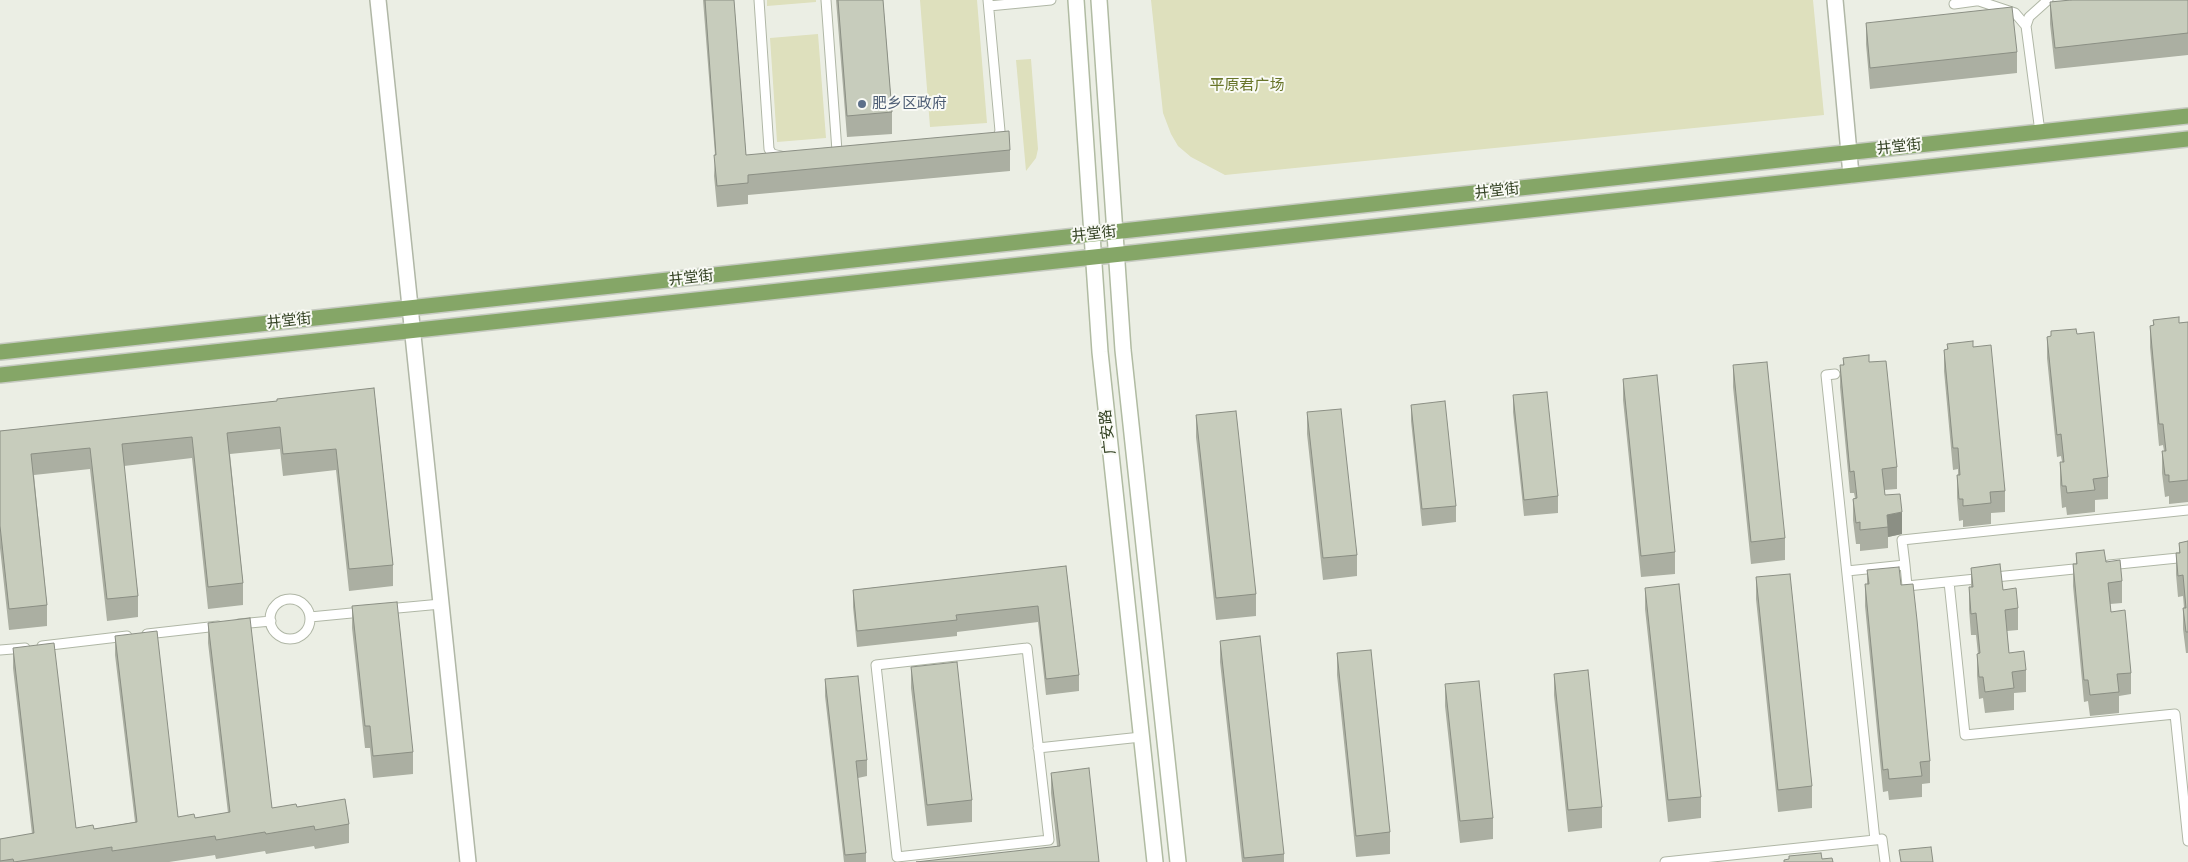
<!DOCTYPE html>
<meta charset="utf-8">
<style>
body{margin:0}
canvas{display:block;background:#ebeee4}
</style>
<canvas width="2188" height="862"></canvas>
<script>
const context = document.querySelector('canvas').getContext('2d');
context.lineJoin = 'round';
function fill(path, color) { context.fillStyle = color; context.fill(path, 'evenodd'); }
const shape = rows => new Path2D(rows.map(r => 'M' + r).join(''));
function stroke(path, color, width, dash) { context.strokeStyle = color; context.lineWidth = width; context.lineCap = dash ? 'butt' : 'round'; context.setLineDash(dash || []); context.stroke(path); }
function drawText(font, color, halo, rows, align = 'center') {
  context.font = font + ' "IBM Plex Sans","Noto Sans SC",sans-serif'; context.lineWidth = 4; context.setLineDash([]); context.textBaseline = 'middle'; context.strokeStyle = halo; context.fillStyle = color; for (const [text, x, y, turn = 0] of rows) {
    context.save(); context.translate(x, y); context.rotate((+turn || 0) * Math.PI / 180); context.textAlign = isNaN(turn) ? turn : align; if (halo) context.strokeText(text, 0, 0); context.fillText(text, 0, 0); context.restore();
  }
}
const green = shape([
 [767,0,816,0,816,2,767,6],
 [920,0,977,0,987,123,930,127],
 [1151,0,1813,0,1824,115,1225,175,1191,157,1178,146,1171,134,1163,113],
 [818,34,826,138,777,142,770,38],
 [1031,59,1038,149,1036,158,1026,171,1016,60]
]);
const service = shape([
 [759,0,769,149,772,154,781,156],
 [826,0,837,151],
 [988,0,1000,131,998,136,993,138],
 [1979,1,2015,13,2026,26],
 [1954,4,1983,0],
 [989,6,1051,0],
 [2040,132,2026,26,2029,17,2048,0],
 [1835,374,1826,375,1875,840,1882,839,1885,862],
 [1905,565,1902,540,2188,510],
 [2109,565,2188,557],
 [1847,571,1905,565,1907,586,2084,568],
 [1949,582,1965,735,2175,714,2188,841],
 '270 619a20 20 0 1 1 40 0a20 20 0 1 1-40 0Z',
 [387,609,441,604],
 [310,617,362,612],
 [239,624,271,621],
 [147,634,218,626],
 [42,646,127,636],
 [1027,648,1049,840,897,857,876,665,1027,648],
 [0,650,25,648],
 [1038,748,1141,737],
 [1665,862,1875,840]
]);
const minor = shape([
 [1835,0,1851,175]
]);
const tertiary = shape([
 [378,0,468,862]
]);
const secondary = shape([
 [1076,0,1100,352,1155,862],
 [1099,0,1123,350,1178,862]
]);
const primary = shape([
 [0,352,2188,116],
 [0,375,2188,139]
]);
const wall = shape([
 [703,0,734,0,746,155,1010,150,1010,171,748,195,748,204,717,207,714,176,715,155],
 [836,0,883,0,892,112,892,134,847,137],
 [2188,0,2188,55,2055,69,2050,24,2050,2],
 [1866,23,2017,52,2017,73,1870,89,1866,44],
 [2153,320,2179,323,2188,322,2188,502,2169,504,2169,496,2165,497,2162,473,2162,451,2164,451,2163,445,2159,446,2150,347,2150,326,2153,325],
 [2051,331,2108,477,2108,499,2095,500,2095,512,2067,515,2066,507,2062,508,2060,484,2060,462,2062,462,2061,456,2057,457,2047,358,2047,337,2051,336],
 [1947,344,1973,347,2005,491,2005,512,1991,513,1991,524,1963,527,1963,520,1959,521,1957,497,1957,475,1958,475,1958,469,1953,470,1944,371,1944,350,1947,350],
 [1843,358,1869,362,1897,467,1897,489,1884,490,1885,495,1902,534,1888,537,1888,548,1860,551,1860,544,1856,544,1853,520,1853,499,1855,498,1854,493,1850,493,1840,387,1840,365,1843,365],
 [1733,365,1785,538,1785,560,1751,564,1733,387],
 [1623,379,1675,552,1675,574,1641,577,1623,400],
 [374,388,393,565,393,586,349,591,336,470,283,476,280,449,230,454,243,583,243,605,208,609,192,458,124,466,138,596,138,617,107,621,90,469,34,475,47,605,47,626,9,630,0,548,0,431,277,401],
 [1513,395,1558,496,1558,513,1524,516,1513,412],
 [1411,405,1456,506,1456,522,1422,526,1411,421],
 [1307,412,1357,555,1357,576,1323,580,1307,434],
 [1196,415,1256,594,1256,616,1216,620,1196,437],
 [2188,541,2188,653,2186,653,2183,629,2183,608,2184,608,2183,596,2178,597,2176,574,2176,553,2179,553,2179,543],
 [2076,553,2106,562,2122,581,2122,603,2110,604,2111,612,2131,673,2131,694,2119,696,2119,713,2090,716,2088,701,2084,702,2073,586,2073,564,2076,564],
 [1066,566,1079,675,1079,691,1046,695,1038,622,957,632,957,636,857,647,853,607,853,590],
 [1971,568,2003,590,2018,608,2018,630,2007,631,2009,653,2026,670,2026,692,2014,693,2014,710,1985,713,1983,698,1979,699,1977,675,1977,654,1978,654,1976,635,1971,635,1969,609,1969,587,1971,587],
 [1867,570,1901,585,1930,761,1930,783,1922,784,1922,797,1889,800,1888,791,1883,792,1865,606,1865,584,1867,584],
 [1756,577,1812,786,1812,808,1778,812,1756,599],
 [1645,588,1701,797,1701,818,1668,822,1645,609],
 [352,606,413,752,413,774,373,778,370,748,365,748,352,628],
 [208,623,272,808,297,807,349,824,349,843,315,849,314,846,266,854,265,851,216,859,215,855,169,862,0,862,0,839,32,834,13,668,13,648,76,828,94,829,135,822,115,655,115,636,178,817,195,818,228,813,208,643],
 [1220,641,1284,854,1284,862,1242,862,1220,662],
 [1337,653,1390,832,1390,854,1356,857,1337,675],
 [911,667,972,800,972,822,927,826,911,688],
 [1554,674,1602,807,1602,828,1568,832,1554,695],
 [825,679,867,760,867,776,858,778,866,853,866,862,844,862,825,696],
 [1445,684,1493,818,1493,839,1460,843,1445,706],
 [1051,773,1099,862,1057,846,1051,793]
]);
const shadedWall = shape([
 [1902,512,1902,534,1888,537,1887,515]
]);
const building = shape([
 [705,0,734,0,746,155,1009,131,1010,150,748,175,748,183,717,186,714,155,716,155,705,0],
 [838,0,883,0,892,112,847,116,838,0],
 [2071,0,2188,0,2188,33,2055,48,2050,2,2071,0],
 [2012,7,2017,52,1870,68,1866,23,2012,7],
 [2179,317,2179,323,2188,322,2188,480,2169,482,2169,475,2165,475,2162,451,2166,451,2163,424,2159,424,2150,326,2154,325,2153,320,2179,317],
 [2076,329,2077,334,2094,332,2108,477,2093,479,2095,490,2067,493,2066,486,2062,486,2060,462,2064,462,2061,434,2057,435,2047,337,2051,336,2051,331,2076,329],
 [1973,341,1973,347,1991,345,2005,491,1990,492,1991,503,1963,506,1963,499,1959,499,1957,475,1960,475,1958,448,1953,448,1944,350,1948,349,1947,344,1973,341],
 [1869,355,1869,362,1886,361,1897,467,1882,469,1885,495,1900,494,1902,512,1887,515,1888,527,1860,530,1860,522,1856,523,1853,499,1857,498,1854,471,1850,472,1840,365,1844,365,1843,358,1869,355],
 [1767,362,1785,538,1751,542,1733,365,1767,362],
 [1657,375,1675,552,1641,556,1623,379,1657,375],
 [374,388,393,565,349,569,336,449,283,454,280,427,227,433,243,583,208,587,192,437,122,444,138,596,107,599,90,448,31,454,47,605,9,609,0,526,0,431,277,401,277,399,374,388],
 [1547,392,1558,496,1524,500,1513,395,1547,392],
 [1445,401,1456,506,1422,509,1411,405,1445,401],
 [1341,409,1357,555,1323,558,1307,412,1341,409],
 [1236,411,1256,594,1216,598,1196,415,1236,411],
 [2188,541,2188,632,2186,632,2183,608,2186,608,2183,575,2178,576,2176,553,2180,553,2179,543,2188,541],
 [2104,550,2106,562,2120,560,2122,581,2108,583,2111,612,2125,610,2131,673,2117,674,2119,692,2090,695,2088,680,2084,680,2073,564,2077,564,2076,553,2104,550],
 [2000,564,2003,590,2016,588,2018,608,2005,610,2009,653,2024,651,2026,670,2012,672,2014,688,1985,692,1983,677,1979,677,1977,654,1980,653,1976,613,1971,614,1969,587,1973,587,1971,568,2000,564],
 [1066,566,1079,675,1046,679,1038,606,956,615,957,620,857,631,853,590,1066,566],
 [1899,567,1901,585,1913,584,1917,620,1930,761,1920,762,1922,776,1889,779,1888,769,1883,770,1865,584,1869,584,1867,570,1899,567],
 [1790,574,1812,786,1778,790,1756,577,1790,574],
 [1679,584,1701,797,1668,800,1645,588,1679,584],
 [397,602,413,752,373,756,370,726,365,726,352,606,397,602],
 [250,618,272,808,296,804,297,807,345,799,349,824,315,830,314,826,266,834,265,832,216,840,215,836,112,851,112,847,14,862,13,859,0,861,0,839,34,833,13,648,54,643,76,828,93,825,94,829,137,822,115,636,157,631,178,817,194,814,195,818,230,812,208,623,250,618],
 [1260,636,1284,854,1244,858,1220,641,1260,636],
 [1371,650,1390,832,1356,836,1337,653,1371,650],
 [957,662,972,800,927,805,911,667,957,662],
 [1588,670,1602,807,1568,810,1554,674,1588,670],
 [858,676,867,760,856,761,866,853,845,855,825,679,858,676],
 [1479,681,1493,818,1460,821,1445,684,1479,681],
 [1089,768,1099,862,916,862,1060,846,1051,773,1089,768],
 [1931,847,1933,862,1901,862,1899,850,1931,847],
 [1821,853,1822,859,1832,858,1833,862,1784,862,1784,860,1789,859,1789,856,1821,853]
]);
const markers = [
 [862,104,5,"#5c6f8a"]
];
const parkNames = [
 ["平原君广场",1247,86]
];
const serviceNames = [
 ["肥乡区政府",872,104]
];
const streetNames = [
 ["井堂街",1899,147,-6],
 ["井堂街",1497,191,-6],
 ["井堂街",1094,234,-6],
 ["井堂街",691,278,-6],
 ["井堂街",289,321,-6],
 ["广安路",1108,432,-96]
];
fill(green, '#dee0bd');
stroke(service, '#b0b7a6', 11);
stroke(minor, '#b0b7a6', 18);
stroke(tertiary, '#b0b7a6', 18);
stroke(secondary, '#b0bba2', 18);
stroke(primary, '#c6cac1', 18);
stroke(service, '#fff', 9);
stroke(minor, '#fff', 15);
stroke(tertiary, '#fff', 15);
stroke(secondary, '#fff', 15);
stroke(primary, '#85a667', 15);
fill(wall, '#abafa2');
fill(shadedWall, '#8b8f84');
fill(building, '#c7ccbc');
stroke(building, '#8b8f84', 1);
for (const [x, y, r, color] of markers) { const dot = new Path2D(); dot.arc(x, y, r, 0, 2 * Math.PI); context.fillStyle = color; context.fill(dot); stroke(dot, '#f9faf5', 2); }
drawText('15px', '#687529', '#f9faf5', parkNames);
drawText('15px', '#4e5e75', '#f9faf5', serviceNames, 'left');
drawText('15px', '#324122', '#f9faf5', streetNames);
</script>
